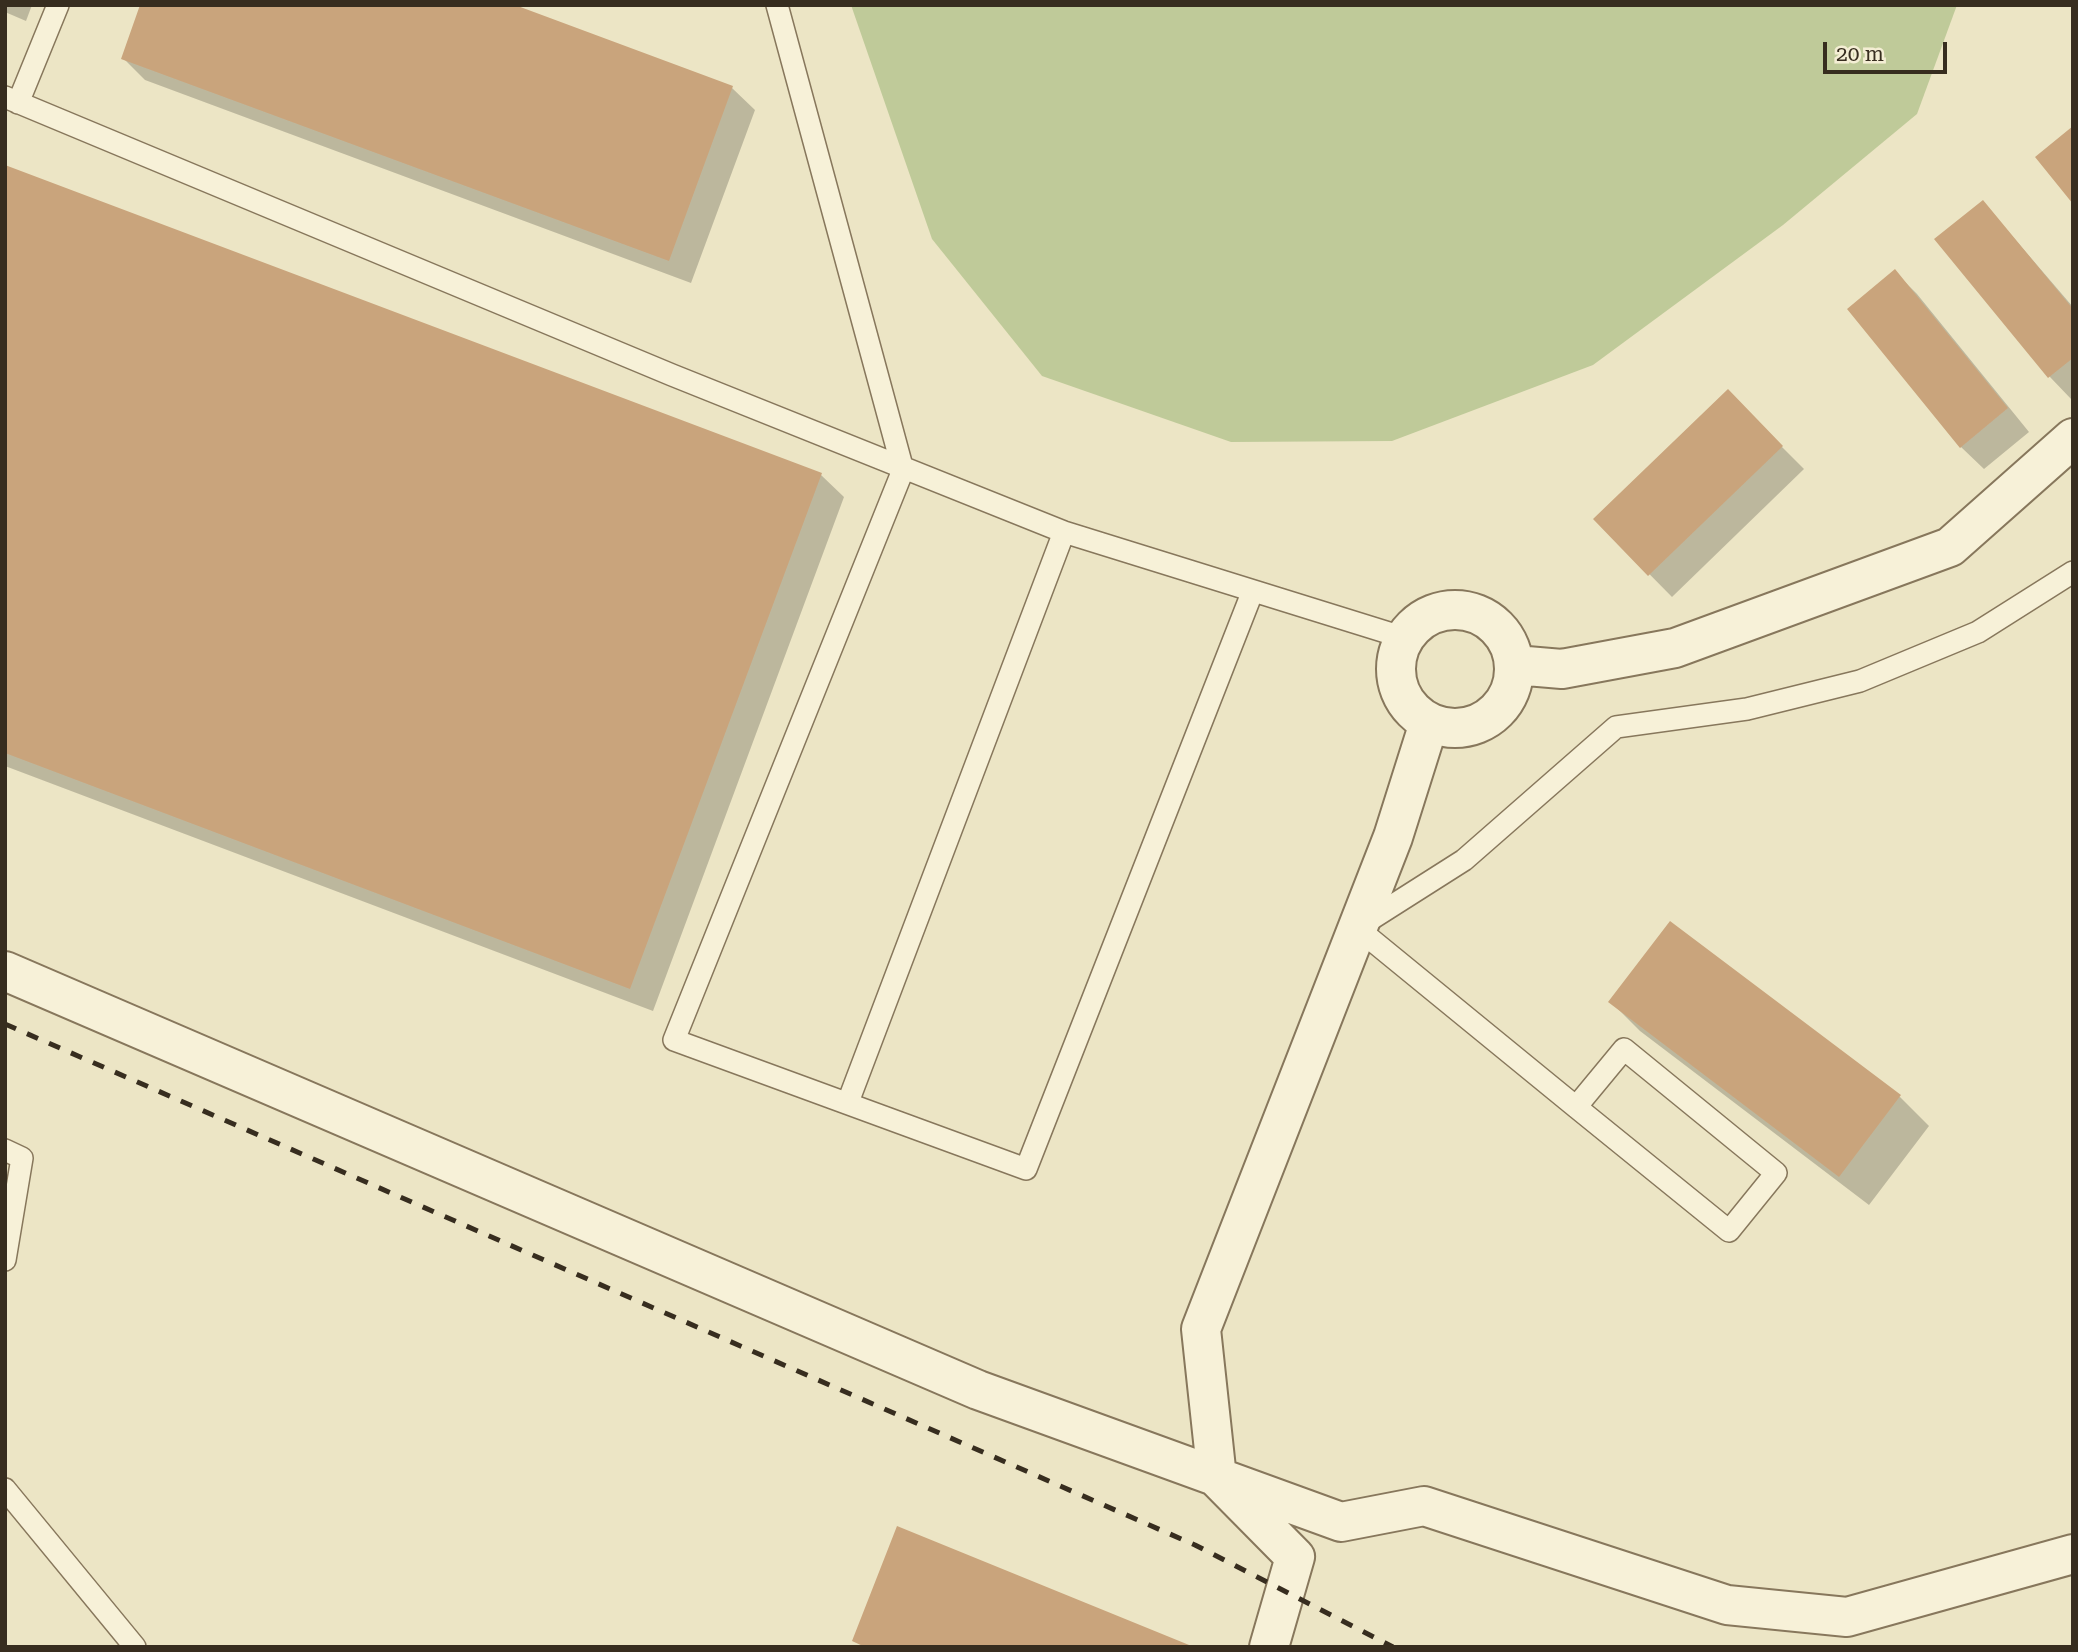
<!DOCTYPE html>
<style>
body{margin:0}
#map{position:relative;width:2078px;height:1652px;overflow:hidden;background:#ece5c5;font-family:"Roboto Serif",serif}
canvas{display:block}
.frame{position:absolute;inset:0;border:7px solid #372d1f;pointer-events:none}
.scale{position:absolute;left:1823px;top:42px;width:124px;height:32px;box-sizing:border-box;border:4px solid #372d1f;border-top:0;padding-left:9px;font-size:21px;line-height:24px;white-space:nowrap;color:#372d1f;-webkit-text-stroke:5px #f4eed4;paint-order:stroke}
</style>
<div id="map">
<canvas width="2078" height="1652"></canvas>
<div class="frame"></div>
<div class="scale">20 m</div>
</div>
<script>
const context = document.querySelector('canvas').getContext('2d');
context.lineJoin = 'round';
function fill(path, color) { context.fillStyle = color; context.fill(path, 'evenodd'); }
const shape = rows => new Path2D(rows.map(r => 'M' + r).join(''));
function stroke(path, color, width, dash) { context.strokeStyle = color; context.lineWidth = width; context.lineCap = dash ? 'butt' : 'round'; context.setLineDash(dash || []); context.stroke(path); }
const green = shape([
 [851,5,1957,5,1917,114,1783,225,1593,365,1392,441,1231,442,1042,376,932,239]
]);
const shadow = shape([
 [5,5,32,5,26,21,5,12],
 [123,58,732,88,755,110,691,283,145,80],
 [5,166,821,475,844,497,653,1011,5,766],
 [1983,202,2073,307,2072,400,2050,377,1937,240],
 [1895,272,1917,294,2029,432,1984,469,1961,447,1849,310],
 [1727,392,1804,469,1672,597,1595,519],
 [1611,1002,1900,1097,1929,1126,1869,1205,1640,1031]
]);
const building = shape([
 [140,5,515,5,733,86,669,261,121,59],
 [2073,126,2073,204,2035,157],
 [5,165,822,473,630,989,5,753],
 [1983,200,2073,309,2073,358,2048,378,1934,239],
 [1895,269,2008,408,1960,448,1847,309],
 [1728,389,1783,446,1648,576,1593,519],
 [1670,921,1901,1095,1839,1177,1608,1002],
 [897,1526,1194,1647,865,1647,852,1641]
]);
const lane = shape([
 [777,5,903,470,674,1040,1026,1169,1252,593],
 [5,97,672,375,1064,532,1405,638],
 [18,103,58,5],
 [848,1102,1064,532],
 [1576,1107,1624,1049,1776,1173,1729,1231,1576,1107,1357,928,1464,860,1616,727,1747,709,1860,681,1978,632,2073,572],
 [5,1150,22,1158,5,1260],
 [5,1489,135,1647]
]);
const street = shape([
 '1396 669a59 59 0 1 1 118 0a59 59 0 1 1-118 0Z',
 [1515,665,1562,669,1675,648,1950,547,2073,438],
 [5,971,978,1390,1341,1522,1424,1506,1727,1605,1847,1617,2073,1554],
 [1269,1647,1295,1557,1217,1478,1201,1329,1393,837,1429,723]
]);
const rail = shape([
 [5,1024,1195,1545,1393,1647]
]);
fill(green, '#bfca99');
fill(shadow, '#0003');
fill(building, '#c9a47c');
stroke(lane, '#87775c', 24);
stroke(street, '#87775c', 42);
stroke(lane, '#f7f1d8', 21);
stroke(street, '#f7f1d8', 38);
stroke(rail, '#372d1f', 5, [12, 12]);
</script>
